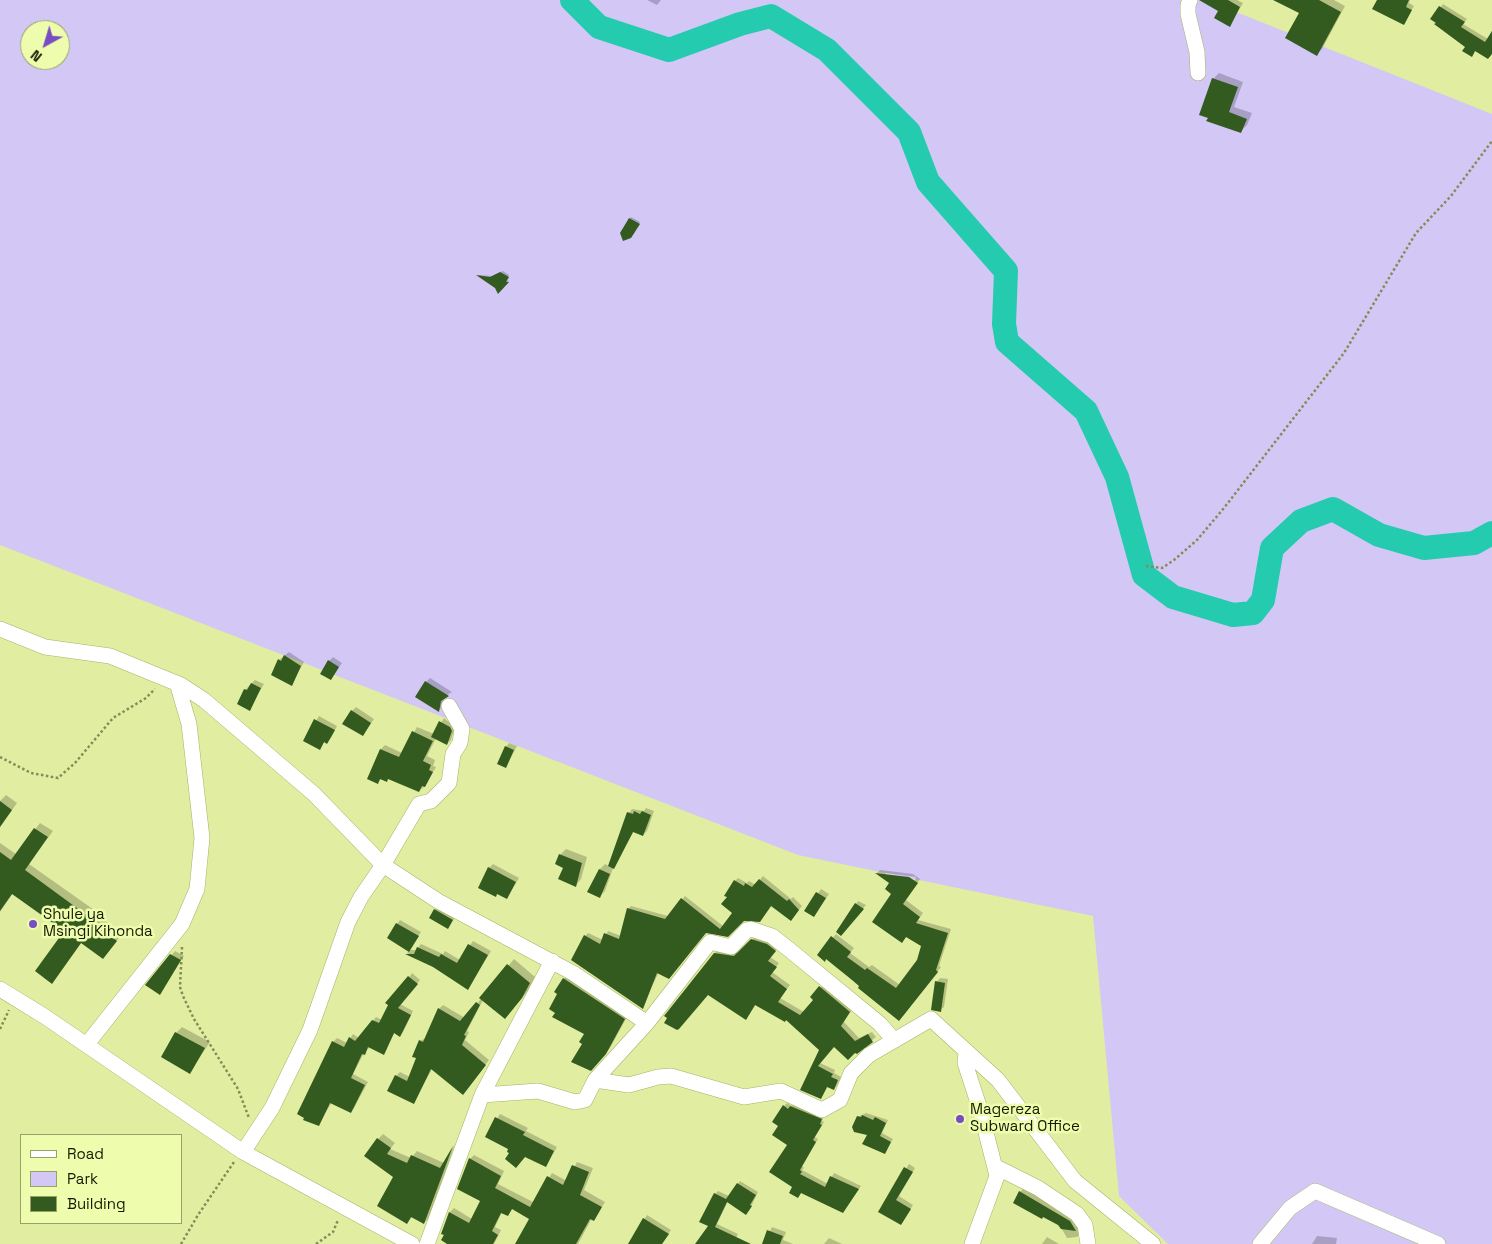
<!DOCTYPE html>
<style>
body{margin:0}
#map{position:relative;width:1492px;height:1244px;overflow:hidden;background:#e1eea1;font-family:"Space Grotesk",sans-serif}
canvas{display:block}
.legend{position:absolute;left:20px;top:1134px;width:162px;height:90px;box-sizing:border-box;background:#eefcae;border:1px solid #98a268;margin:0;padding:6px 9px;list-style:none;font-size:15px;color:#161a00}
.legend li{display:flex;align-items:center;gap:10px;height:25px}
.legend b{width:25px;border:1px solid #98a268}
.north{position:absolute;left:20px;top:20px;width:50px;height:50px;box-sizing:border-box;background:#eefcae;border:1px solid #98a268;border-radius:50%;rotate:219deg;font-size:14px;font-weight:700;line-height:20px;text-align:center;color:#161a00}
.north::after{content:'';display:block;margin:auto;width:18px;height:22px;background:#784cc4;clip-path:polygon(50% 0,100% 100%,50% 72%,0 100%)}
</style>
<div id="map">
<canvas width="1492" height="1244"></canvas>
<ul class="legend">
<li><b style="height:6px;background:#fff"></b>Road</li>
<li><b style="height:14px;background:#d3c7f5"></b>Park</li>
<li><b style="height:14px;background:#335a1f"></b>Building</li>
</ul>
<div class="north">N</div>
</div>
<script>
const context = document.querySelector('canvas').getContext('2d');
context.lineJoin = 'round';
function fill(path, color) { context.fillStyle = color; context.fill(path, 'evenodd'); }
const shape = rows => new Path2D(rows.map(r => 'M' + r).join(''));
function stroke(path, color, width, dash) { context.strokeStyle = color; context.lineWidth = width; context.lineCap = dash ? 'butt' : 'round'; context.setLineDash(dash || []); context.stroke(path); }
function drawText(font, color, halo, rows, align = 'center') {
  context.font = font + ' "Space Grotesk",sans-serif'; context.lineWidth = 5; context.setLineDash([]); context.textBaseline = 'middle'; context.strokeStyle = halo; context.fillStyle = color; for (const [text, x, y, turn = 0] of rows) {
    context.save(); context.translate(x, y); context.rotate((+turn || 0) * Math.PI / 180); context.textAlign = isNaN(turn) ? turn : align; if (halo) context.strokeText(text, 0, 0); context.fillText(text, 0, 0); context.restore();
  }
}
const green = shape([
 [0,0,1206,0,1492,114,1492,1244,1168,1244,1119,1196,1093,916,798,855,0,545],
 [30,30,60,30,60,60,30,60]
]);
const shadow = shape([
 [647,0,661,0,657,5],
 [1201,0,1237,0,1243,3,1230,25,1219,10],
 [1289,0,1334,0,1345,6,1322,49,1317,54,1301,12],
 [1389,0,1410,0,1409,3,1414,6,1404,23],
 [1443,4,1467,19,1463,24,1488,39,1492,37,1492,53,1476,50,1472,56,1467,46,1439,27,1432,19],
 [1219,73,1243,82,1234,107,1252,113,1247,125,1241,131,1208,120,1213,79],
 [631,217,640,222,633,235,621,233],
 [503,271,509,275,506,280,509,281,498,292,496,287,478,275,492,276],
 [289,652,304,662,292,684,279,660],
 [333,657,342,663,331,679,329,661],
 [430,678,452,692,444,697,442,707,439,710,426,682],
 [255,680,264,684,249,709,245,690],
 [356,707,374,719,363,735,352,711],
 [319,716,337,726,331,738,327,742,325,741,320,749,304,741],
 [444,718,455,727,451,740,447,744,436,738,427,756,435,760,433,766,436,767,425,786,419,791,389,778,386,781,381,779,378,782,381,749,385,745,402,753,417,727,434,734],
 [509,743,517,746,506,767,506,747],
 [6,795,17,803,0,827,0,801],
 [646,808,654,811,647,831,643,835,634,831,613,868,605,891,600,896,589,892,600,869,605,864,609,866,629,813,632,809,644,811],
 [40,823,53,831,29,864,97,912,96,914,122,934,108,952,82,942,57,976,66,931,13,893,0,912,0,843,16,854],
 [566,849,587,857,581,879,576,885,564,867,560,855],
 [493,864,519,878,507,897,498,893,489,868],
 [880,870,913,874,920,879,906,900,923,913,918,920,951,929,939,966,941,967,903,1016,861,986,827,958,818,955,836,934,854,948,850,953,869,967,872,965,900,985,918,960,922,946,907,936,902,942,891,882,877,873],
 [885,873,916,877,915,880,888,876],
 [763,876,791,899,793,897,802,906,794,916,772,905,763,917,744,920,727,935,707,932,659,972,642,1007,585,936,588,933,603,940,608,931,621,936,628,909,631,906,668,916,685,896,723,926,734,912,728,897,735,881,738,878,747,883,749,881,756,885],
 [821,889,829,894,814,916,806,910],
 [858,901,866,905,844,931,837,931],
 [438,906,456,916,448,928,435,910],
 [400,920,421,932,409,950,397,924],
 [756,936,779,947,770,957,779,963,772,972,790,985,780,998,804,1012,815,1000,823,983,853,1008,844,1022,859,1038,872,1032,876,1037,857,1052,834,1045,820,1063,835,1070,834,1073,841,1077,837,1085,834,1089,828,1086,821,1098,802,1089,821,1050,787,1019,756,1004,749,1015,715,953,718,950,739,953],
 [473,941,491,951,468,988,434,965,407,953,410,950,416,950,421,944,443,954,445,951,460,960],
 [175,951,184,956,160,993,147,985],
 [514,959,535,977,528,991,510,1012,483,1000,467,1031,469,1032,465,1040,489,1060,467,1089,432,1069,414,1102,396,1076,400,1072,410,1077,418,1058,420,1041,426,1038,439,1009,443,1005,465,1018],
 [412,973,420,980,400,1004,413,1011,403,1032,400,1035,395,1032,384,1053,370,1047,364,1053,353,1074,368,1082,354,1108,351,1112,332,1102,319,1124,298,1114,333,1042,337,1038,347,1043,353,1034,359,1038,376,1017,382,1020],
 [568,975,628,1015,610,1048,590,1069,584,1044,585,1033,556,1012,564,979],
 [940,978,948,979,944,1007,940,1010,937,982],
 [182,1027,210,1042,190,1072,176,1033],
 [787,1103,792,1106,794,1103,824,1116,822,1121,824,1122,815,1137,818,1139,802,1166,804,1168,802,1170,828,1184,834,1173,861,1186,843,1211,802,1192,798,1197,794,1187,788,1144,780,1125,784,1106],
 [866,1113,888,1120,882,1133,893,1139,885,1153,858,1117],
 [500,1114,528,1128,526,1131,557,1147,546,1166,526,1155,511,1153,510,1149,487,1136],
 [383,1134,395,1143,390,1149,411,1158,417,1151,444,1163,455,1144,429,1218,424,1223,413,1216,407,1223,394,1177,378,1139],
 [474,1155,504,1171,498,1184,533,1202,552,1173,567,1181,577,1162,593,1168,584,1190,605,1202,597,1215,592,1218,578,1244,516,1244,531,1218,513,1208,507,1215,502,1212,495,1227,501,1230,494,1244,450,1244,442,1240,450,1212,454,1208,472,1219,482,1200,470,1159],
 [909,1164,915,1168,899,1196,913,1205,901,1224,880,1211],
 [740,1181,758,1192,749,1211,728,1201,717,1224,738,1234,733,1244,697,1244,710,1225,715,1194,718,1191,729,1196],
 [1024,1188,1074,1217,1081,1233,1077,1237,1067,1238,1059,1224,1020,1192],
 [647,1215,671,1230,662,1244,628,1244],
 [772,1227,786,1232,783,1240,793,1244,764,1244],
 [1317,1236,1337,1238,1336,1244,1312,1244],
 [1047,1237,1059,1244,1042,1244],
 [829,1238,842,1244,824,1244]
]);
const river = shape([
 [572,0,599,27,669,50,740,24,771,16,827,50,909,132,928,182,1006,271,1004,324,1007,342,1086,411,1117,477,1144,575,1173,597,1233,615,1253,613,1263,600,1272,548,1301,521,1333,509,1379,535,1424,548,1474,543,1492,533]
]);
const building = shape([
 [1199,0,1228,0,1240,7,1230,27,1214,18,1218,11],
 [1273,0,1319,0,1341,12,1317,56,1285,38,1299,13],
 [1377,0,1409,0,1406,7,1412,10,1404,25,1372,9],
 [1439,6,1465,22,1461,27,1485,42,1492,31,1492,54,1488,59,1475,51,1472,57,1462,51,1465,47,1434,24,1436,23,1430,19],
 [1212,78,1238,87,1229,112,1247,119,1241,133,1206,121,1208,118,1199,115],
 [629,218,640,224,631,238,623,241,620,233],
 [500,272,509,277,506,282,509,282,498,294,495,288,476,275,490,277],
 [284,655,301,666,292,686,271,675,278,659,281,661],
 [328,660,339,667,331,680,320,674],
 [425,681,449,696,441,701,439,712,415,697],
 [251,683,261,688,250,711,237,704,244,689,247,690],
 [351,710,371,723,363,736,342,724],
 [314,719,335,730,327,744,324,742,320,750,303,741],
 [439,721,450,727,452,731,447,745,431,737],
 [412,731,433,741,423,761,431,765,429,770,433,772,425,787,422,786,419,792,388,779,387,782,380,779,378,784,367,779,380,749,399,757],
 [505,746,514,750,506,768,497,764],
 [0,801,12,810,0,827],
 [634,811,640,814,642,811,651,815,643,836,633,832,614,869,608,866,627,812,633,814],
 [34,828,48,837,25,870,92,919,91,921,117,941,103,959,81,943,52,984,35,971,64,931,12,894,0,911,0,852,11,860],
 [559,854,582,863,576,887,558,879,563,868,555,864],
 [488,867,516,882,507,899,497,894,496,897,478,888],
 [599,869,610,874,600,898,587,892],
 [875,873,909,877,918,883,903,904,920,917,916,923,948,933,936,970,938,972,899,1021,858,988,859,986,852,980,826,959,825,962,817,955,831,936,851,952,847,957,865,970,867,968,896,988,917,960,921,946,906,937,902,943,872,922,891,894,885,889,889,883],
 [759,879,787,901,789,899,799,910,791,921,771,906,760,922,744,921,728,937,706,933,669,979,657,973,643,1009,571,960,584,935,600,944,604,933,619,939,627,908,665,919,681,898,720,929,732,913,721,904,727,897,724,896,734,880,744,886,745,883,752,887],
 [816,892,826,898,814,917,804,911],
 [855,903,864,909,841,936,836,932],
 [434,909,453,920,448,929,429,918],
 [396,923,419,936,409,952,387,938],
 [751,939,767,944,776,951,768,961,777,967,770,976,787,989,778,1002,800,1015,813,1000,810,997,819,986,850,1012,841,1026,855,1041,868,1034,873,1042,857,1054,855,1053,848,1060,834,1047,818,1066,833,1074,831,1077,838,1080,834,1090,827,1087,821,1099,800,1090,819,1050,786,1020,785,1022,755,1005,746,1020,708,995,679,1029,677,1030,664,1023,667,1018,664,1016,714,953,734,956],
 [468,944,488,955,468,990,433,967,405,954,414,954,417,947,439,957,441,954,457,963],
 [170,954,181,960,160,995,145,985],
 [507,964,530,983,522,998,505,1019,479,998],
 [408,976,418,984,398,1008,411,1015,400,1037,394,1033,384,1055,368,1047,365,1055,362,1054,351,1078,365,1085,351,1113,330,1103,319,1126,303,1120,304,1118,297,1114,332,1041,344,1047,349,1037,355,1041,372,1020,379,1023,388,1005,385,1003],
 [563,978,625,1019,606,1054,591,1071,571,1062,582,1044,579,1042,584,1034,552,1017,555,1013,549,1009,557,994,554,992],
 [935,981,945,983,941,1012,931,1010],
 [476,1002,480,1005,464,1035,466,1036,462,1045,486,1065,463,1095,431,1069,414,1104,387,1091,395,1075,407,1081,416,1058,412,1057,419,1040,423,1042,438,1008,460,1021],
 [175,1032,205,1048,190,1074,161,1057],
 [783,1105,788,1109,790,1106,822,1119,820,1124,822,1125,813,1140,816,1142,800,1170,802,1172,800,1174,825,1187,830,1176,859,1189,843,1213,801,1193,798,1198,789,1193,792,1187,769,1172,787,1145,772,1135,778,1126,772,1122],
 [862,1115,873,1120,875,1117,886,1123,880,1136,891,1142,885,1154,862,1144,867,1135,854,1132,852,1127,857,1116,861,1117],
 [495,1117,525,1132,523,1135,554,1151,546,1167,525,1157,516,1168,505,1159,509,1153,507,1152,508,1149,485,1137],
 [377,1138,391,1148,387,1154,407,1163,411,1155,440,1168,453,1146,424,1224,411,1217,407,1224,377,1206,393,1177,364,1156],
 [469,1158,501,1176,495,1188,530,1207,547,1176,563,1185,572,1165,589,1172,580,1195,602,1207,594,1221,590,1219,576,1244,515,1244,529,1219,512,1209,508,1216,501,1213,492,1231,498,1235,493,1244,447,1244,441,1240,444,1235,441,1234,449,1212,469,1223,480,1201,457,1189],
 [904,1167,913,1172,896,1200,911,1209,901,1225,878,1212],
 [737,1183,756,1195,750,1205,752,1206,746,1215,727,1202,715,1227,751,1244,695,1244,708,1226,699,1222,714,1193,726,1199],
 [1019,1191,1070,1221,1076,1231,1061,1229,1058,1225,1043,1217,1042,1219,1013,1203],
 [643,1218,669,1234,662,1244,628,1244],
 [767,1230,783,1236,780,1244,762,1244]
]);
const path = shape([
 [1146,566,1162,568,1174,560,1197,540,1224,508,1344,353,1416,233,1451,196,1492,141],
 [0,757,31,773,58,778,75,763,113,718,146,698,155,689],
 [182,947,180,987,183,996,194,1019,238,1089,249,1118],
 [0,1029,9,1010],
 [181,1244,198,1215,234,1162],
 [316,1244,333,1232,338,1220]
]);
const minor = shape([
 [1190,0,1188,5,1188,14,1197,52,1198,73],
 [0,629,45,647,110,656,181,685,204,700,314,794,383,865,438,901,573,973,647,1023],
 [0,989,44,1016,243,1152,412,1244],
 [87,1044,182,924,197,889,202,838,189,724,177,683],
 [966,1052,965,1063,980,1109,997,1176,972,1244],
 [595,1080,629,1085,658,1077,671,1076,744,1097,781,1091,822,1110,840,1100,851,1073,869,1055,931,1019,998,1080,1075,1181,1153,1244],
 [482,1095,538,1091,575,1102,585,1100,595,1080,647,1023,710,942,731,947,747,930,751,929,772,936,791,951,880,1024,894,1040],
 [243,1152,272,1108,310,1030,348,922,361,897,383,865,419,804,431,801,449,783,453,754,460,743,462,729,449,706],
 [996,1167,1038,1188,1077,1214,1085,1225,1088,1244],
 [427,1244,482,1095,552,961],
 [1260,1244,1290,1208,1315,1191,1438,1244]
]);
const markers = [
 [33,924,5,"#784cc4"],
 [960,1119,5,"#784cc4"]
];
const poiNames = [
 ["Shule ya",43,915],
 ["Msingi Kihonda",43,932],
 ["Magereza",970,1110],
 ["Subward Office",970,1127]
];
fill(green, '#d3c7f5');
fill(shadow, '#0003');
stroke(river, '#25cbae', 24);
fill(building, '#335a1f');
stroke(minor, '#a6b267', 16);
stroke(path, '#838c56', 2.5, [2.5, 2.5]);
stroke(minor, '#fff', 15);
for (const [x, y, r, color] of markers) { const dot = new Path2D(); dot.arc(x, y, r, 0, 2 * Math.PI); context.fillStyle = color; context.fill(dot); stroke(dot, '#eefcae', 2); }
drawText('15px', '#161a00', '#eefcae', poiNames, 'left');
</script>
